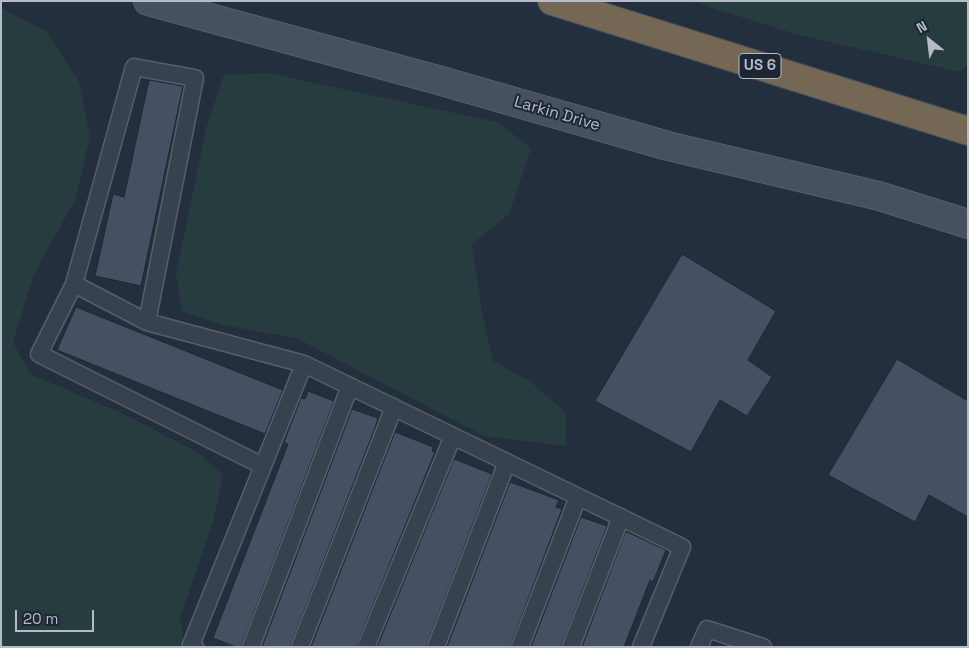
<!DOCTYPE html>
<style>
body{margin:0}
#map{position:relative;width:969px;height:648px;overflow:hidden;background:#242f3e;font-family:"Space Grotesk",sans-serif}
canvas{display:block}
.frame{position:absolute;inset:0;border:2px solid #b4bcc9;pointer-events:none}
.north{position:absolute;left:904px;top:15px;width:50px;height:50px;-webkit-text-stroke:4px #1d2633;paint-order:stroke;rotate:331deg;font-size:14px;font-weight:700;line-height:20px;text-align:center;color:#b4bcc9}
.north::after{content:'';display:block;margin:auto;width:18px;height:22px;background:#b4bcc9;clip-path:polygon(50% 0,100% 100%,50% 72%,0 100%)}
.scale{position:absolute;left:15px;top:610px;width:79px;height:22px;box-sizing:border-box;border:2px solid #b4bcc9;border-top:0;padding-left:6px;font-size:15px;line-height:18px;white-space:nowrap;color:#b4bcc9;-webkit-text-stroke:4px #1d2633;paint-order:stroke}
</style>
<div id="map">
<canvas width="969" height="648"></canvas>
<div class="frame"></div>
<div class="north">N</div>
<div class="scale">20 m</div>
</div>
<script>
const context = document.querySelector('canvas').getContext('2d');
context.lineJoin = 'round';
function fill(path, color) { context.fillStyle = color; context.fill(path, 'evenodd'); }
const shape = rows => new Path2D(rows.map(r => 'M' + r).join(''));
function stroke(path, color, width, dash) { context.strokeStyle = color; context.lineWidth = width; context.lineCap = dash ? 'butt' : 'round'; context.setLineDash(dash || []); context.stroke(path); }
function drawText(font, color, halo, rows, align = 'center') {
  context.font = font + ' "Space Grotesk",sans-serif'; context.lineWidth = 4; context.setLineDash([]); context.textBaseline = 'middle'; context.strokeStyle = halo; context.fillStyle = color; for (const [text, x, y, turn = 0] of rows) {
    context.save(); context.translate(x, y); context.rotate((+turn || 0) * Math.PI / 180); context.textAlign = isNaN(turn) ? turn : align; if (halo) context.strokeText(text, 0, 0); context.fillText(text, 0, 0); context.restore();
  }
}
const green = shape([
 [691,1,968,1,968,65,960,72,795,34],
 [1,8,46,31,79,82,90,137,76,198,34,274,13,342,30,374,117,411,198,452,223,475,213,522,180,618,185,647,1,647],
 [268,73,497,122,531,148,509,214,472,244,482,312,493,361,531,382,566,413,566,446,484,436,296,338,223,325,182,311,176,274,206,129,224,75]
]);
const building = shape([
 [149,80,183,86,141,286,95,276,113,194,124,197,149,80],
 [682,254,776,311,748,360,772,377,747,416,720,400,691,452,595,401,682,254],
 [76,307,283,390,265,434,57,350,76,307],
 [897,359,968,401,968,517,929,495,915,522,828,475,897,359],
 [308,391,334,401,241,647,236,647,213,638,288,444,284,442,301,398,305,399,308,391],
 [352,409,378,418,376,425,290,647,262,647,352,409],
 [395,432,433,447,432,451,435,452,356,647,311,647,395,432],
 [454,459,492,474,426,647,377,647,454,459],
 [510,482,559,500,556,507,562,509,510,647,447,647,510,482],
 [581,517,607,526,561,647,531,647,581,517],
 [627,532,666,550,653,582,650,580,624,647,582,647,625,533,627,532]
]);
const lane = shape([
 [74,284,134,67,195,78,147,322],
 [263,466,39,354,74,284,147,322,304,364],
 [195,647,191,645,304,364,682,547,641,647],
 [251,647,350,386],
 [300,647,394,407],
 [366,647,453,436],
 [436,647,507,462],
 [520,647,578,497],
 [571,647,621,517],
 [699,647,707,629,763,647]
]);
const secondary = shape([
 [148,1,438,80,668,146,879,196,968,224]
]);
const highway = shape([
 [552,1,968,131]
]);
const shields = [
 [760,66,42]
];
const shieldNames = [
 ["US 6",760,66]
];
const streetNames = [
 ["Larkin Drive",557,114,16]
];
fill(green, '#263c3f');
fill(building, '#455162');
stroke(building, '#1f2835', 1);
stroke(lane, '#565f6c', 19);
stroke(secondary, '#565f6c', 30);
stroke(highway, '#434c59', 30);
stroke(lane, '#38414e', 16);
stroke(secondary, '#465061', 28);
stroke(highway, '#746855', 28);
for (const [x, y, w] of shields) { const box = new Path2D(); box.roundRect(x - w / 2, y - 12.5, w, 25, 4); context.fillStyle = '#1d2633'; context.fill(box); stroke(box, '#b4bcc9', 1); }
drawText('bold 15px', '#b4bcc9', null, shieldNames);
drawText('16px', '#b4bcc9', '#1d2633', streetNames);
</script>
